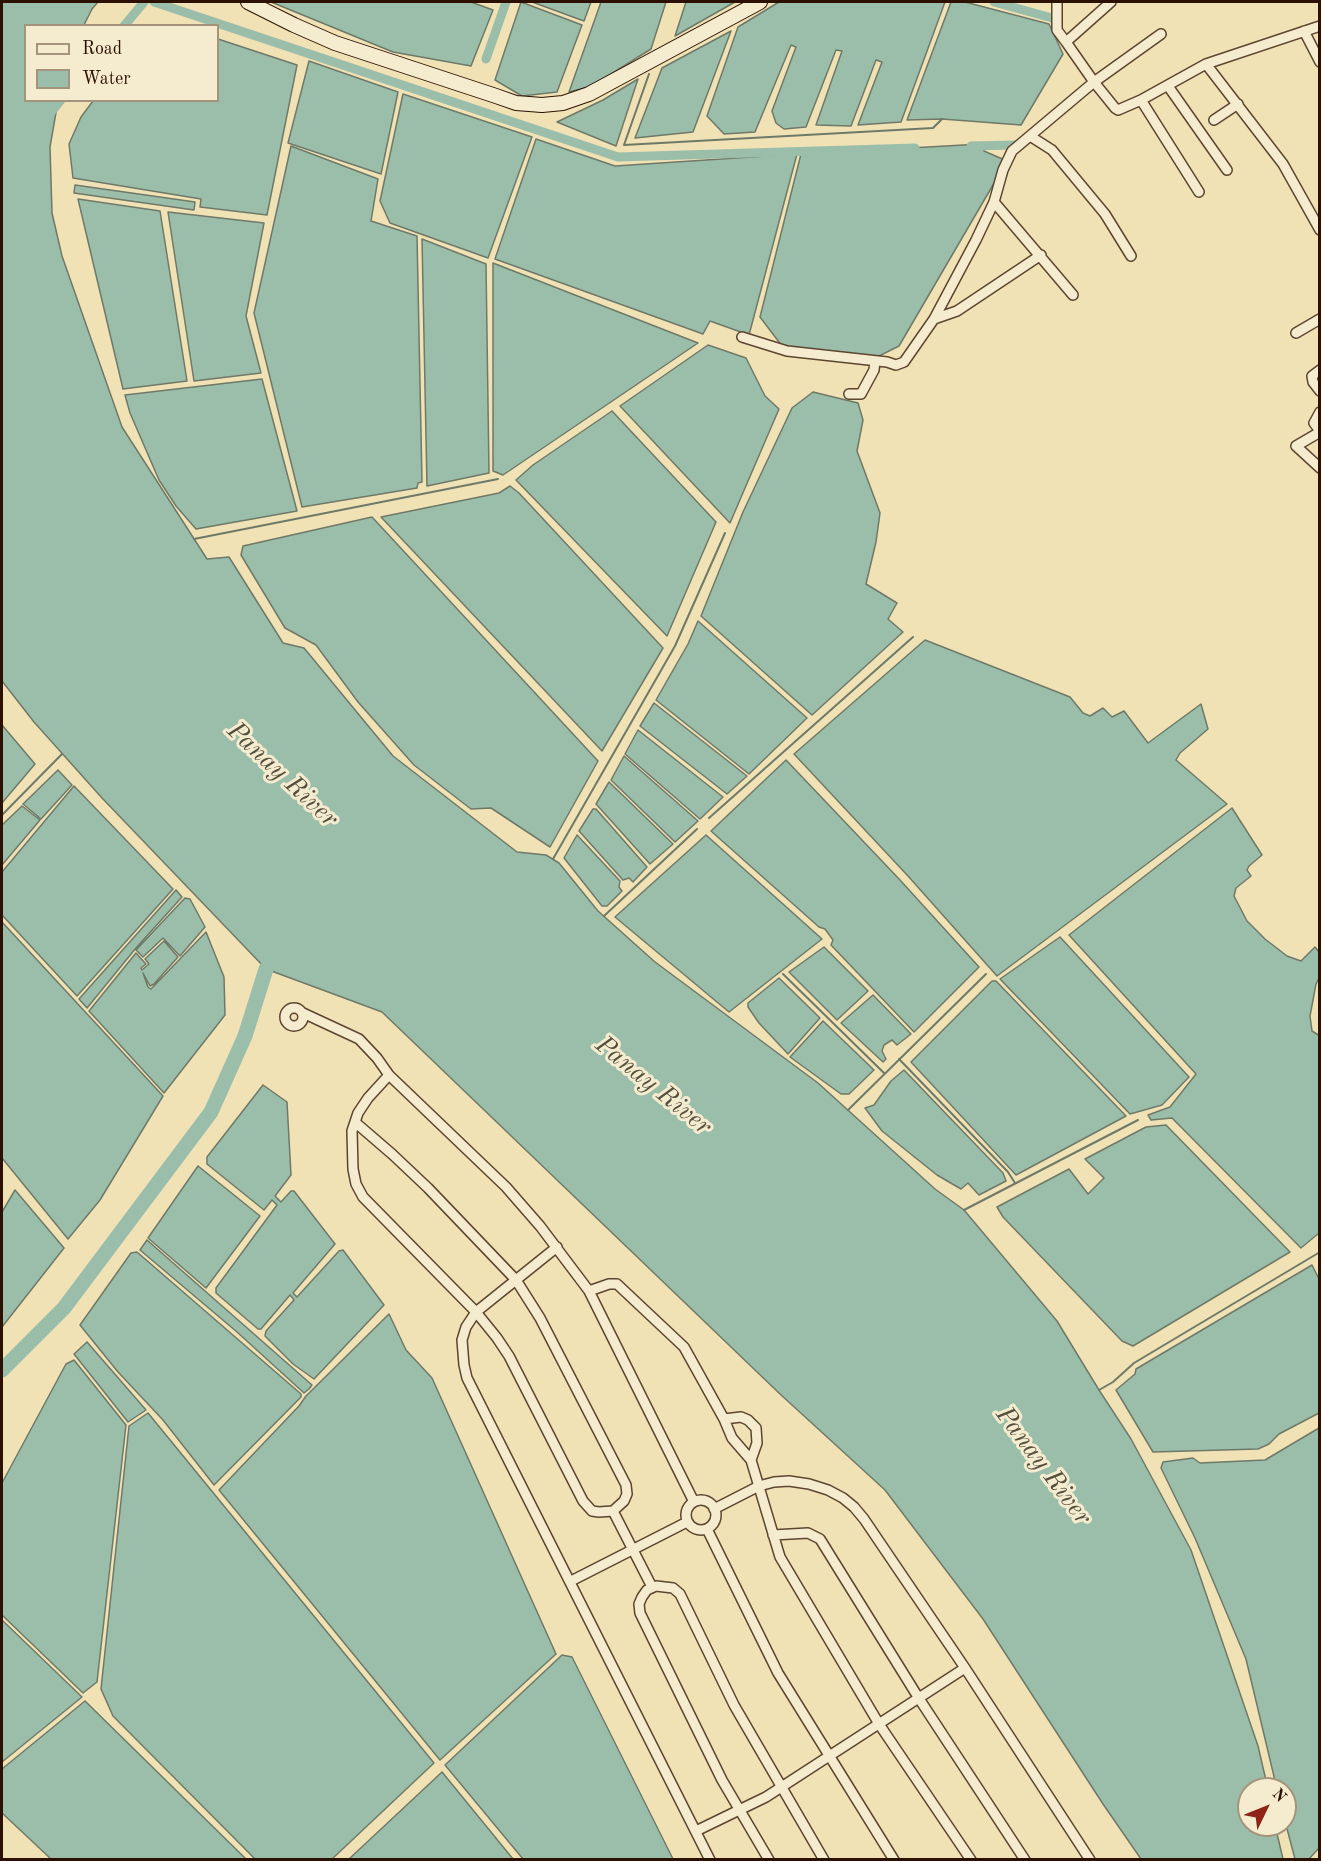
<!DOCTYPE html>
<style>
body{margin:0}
#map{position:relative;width:1321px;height:1861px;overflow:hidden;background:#f0e2b5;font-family:"Old Standard TT",serif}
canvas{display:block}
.frame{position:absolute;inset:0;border:3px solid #2c1103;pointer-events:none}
.legend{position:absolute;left:24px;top:24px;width:195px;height:78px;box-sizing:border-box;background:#f5eccf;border:2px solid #a5947d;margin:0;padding:8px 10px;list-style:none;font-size:18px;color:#2c1103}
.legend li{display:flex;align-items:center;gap:12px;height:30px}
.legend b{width:30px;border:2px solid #a5947d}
.north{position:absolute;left:1237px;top:1777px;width:60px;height:60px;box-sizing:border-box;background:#f5eccf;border:2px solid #a5947d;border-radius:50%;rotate:47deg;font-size:16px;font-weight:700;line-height:24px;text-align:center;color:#2c1103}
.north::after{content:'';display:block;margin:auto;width:21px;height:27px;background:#8f2418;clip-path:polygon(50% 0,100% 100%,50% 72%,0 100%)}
</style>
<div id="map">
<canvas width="1321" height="1861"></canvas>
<div class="frame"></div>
<ul class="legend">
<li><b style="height:8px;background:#f5eccf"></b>Road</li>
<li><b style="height:16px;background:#9bbeab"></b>Water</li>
</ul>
<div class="north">N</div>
</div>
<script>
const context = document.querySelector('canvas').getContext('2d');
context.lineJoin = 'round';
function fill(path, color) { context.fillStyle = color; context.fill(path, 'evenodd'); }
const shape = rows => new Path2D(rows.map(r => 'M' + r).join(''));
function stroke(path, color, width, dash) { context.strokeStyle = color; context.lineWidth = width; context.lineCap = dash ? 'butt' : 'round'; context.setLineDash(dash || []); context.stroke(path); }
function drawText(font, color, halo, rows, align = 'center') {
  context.font = font + ' "Old Standard TT",serif'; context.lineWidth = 6; context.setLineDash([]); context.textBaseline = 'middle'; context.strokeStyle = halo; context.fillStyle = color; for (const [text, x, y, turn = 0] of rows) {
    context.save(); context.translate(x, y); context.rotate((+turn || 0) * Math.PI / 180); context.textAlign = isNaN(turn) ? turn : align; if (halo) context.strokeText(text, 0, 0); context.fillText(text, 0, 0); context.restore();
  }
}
const water = shape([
 [2,2,98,2,92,9,84,25,26,26,26,100,58,101,50,147,52,213,62,256,122,427,207,559,229,557,283,643,304,648,393,756,517,852,546,855,559,863,598,911,655,962,818,1083,935,1189,964,1210,1057,1321,1099,1390,1131,1439,1191,1550,1258,1746,1268,1789,1249,1789,1249,1825,1275,1825,1283,1859,1141,1859,1103,1804,983,1619,885,1490,780,1394,382,1012,266,969,102,798,34,722,2,681,2,2],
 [271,2,471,2,493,10,471,66,393,52,271,2],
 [521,2,582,25,557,92,522,96,495,80,521,2],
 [532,2,591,2,584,21,532,2],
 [601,2,666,2,651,49,592,86,569,92,601,2],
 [686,2,735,2,675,36,686,2],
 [779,2,945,2,901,122,858,125,882,62,876,60,851,126,816,125,842,51,836,50,806,127,784,129,776,123,772,111,796,47,791,45,755,132,724,134,707,116,738,27,779,2],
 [951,2,965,2,1049,24,1063,54,1021,125,942,119,907,120,951,2],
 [731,31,693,132,635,138,662,68,731,31],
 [218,39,297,65,267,215,200,207,201,199,73,178,69,144,81,117,93,101,218,100,218,39],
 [309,61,398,92,381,174,288,143,309,61],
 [638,79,616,146,557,122,603,100,638,79],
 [403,94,532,137,488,258,390,223,380,201,403,94],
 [536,139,615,166,797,154,749,335,710,321,703,334,495,259,536,139],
 [982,144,984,151,1007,161,899,346,879,356,785,350,760,317,801,154,982,144],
 [291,146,378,179,371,221,417,236,422,482,418,483,417,488,302,507,254,313,291,146],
 [75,185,195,202,194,210,74,193,75,185],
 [78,199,160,211,187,381,123,389,78,199],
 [168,212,264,223,246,316,261,373,194,381,168,212],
 [422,239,486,264,489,473,427,486,422,239],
 [493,263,698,343,503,475,493,471,493,263],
 [708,345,746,358,765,396,779,409,730,523,620,406,708,345],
 [262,379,297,511,196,529,176,506,159,480,130,413,125,395,262,379],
 [813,392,858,403,863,420,857,451,880,513,876,542,866,584,897,603,888,619,903,632,812,715,701,616,743,512,792,408,813,392],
 [612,411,716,522,667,636,516,480,533,465,612,411],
 [510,486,519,493,663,648,602,751,381,517,499,493,510,486],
 [372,517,598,761,550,847,491,808,471,809,414,765,358,702,316,645,285,628,241,555,243,546,372,517],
 [698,621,807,718,749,774,656,700,688,644,698,621],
 [925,640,1070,697,1083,713,1090,716,1103,708,1112,717,1124,711,1148,743,1201,704,1208,729,1180,753,1176,760,1227,804,997,976,908,876,794,754,925,640],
 [654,703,747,776,727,794,640,726,654,703],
 [2,725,35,764,2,803,2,725],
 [638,730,723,797,700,819,625,754,638,730],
 [624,756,698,821,675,842,611,780,624,756],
 [786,760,900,880,979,967,914,1032,831,945,833,940,825,929,819,927,711,831,786,760],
 [58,770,72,785,41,819,23,804,58,770],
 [609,782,673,844,650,864,596,804,609,782],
 [74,786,173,889,77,996,2,915,2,872,74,786],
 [22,806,40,820,2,865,2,825,22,806],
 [1232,808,1262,855,1249,866,1247,870,1251,876,1236,888,1234,896,1247,921,1265,939,1287,956,1301,961,1315,947,1319,952,1319,978,1316,984,1310,1016,1312,1031,1320,1036,1319,1233,1301,1248,1172,1118,1151,1120,1148,1115,1170,1107,1196,1074,1069,935,1232,808],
 [593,809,596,809,647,867,633,882,629,878,623,880,579,831,593,809],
 [577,835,620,881,619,887,622,891,607,906,602,906,564,858,577,835],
 [706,835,822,939,729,1012,615,917,706,835],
 [176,890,182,897,136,948,87,1008,79,999,176,890],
 [185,898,190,899,205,927,180,956,163,938,143,957,136,950,185,898],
 [2,922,163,1096,100,1200,68,1239,2,1158,2,922],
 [206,932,224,977,225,1015,164,1093,89,1011,136,953,146,964,141,968,142,970,149,964,145,959,146,958,164,941,178,957,154,984,150,986,143,973,148,987,151,989,206,932],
 [1060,937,1189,1077,1162,1105,1130,1114,1000,979,1060,937],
 [824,947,868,991,837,1020,789,972,824,947],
 [779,978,820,1018,788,1054,759,1023,748,1007,748,1003,779,978],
 [992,981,996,981,1126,1116,1016,1175,911,1062,992,981],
 [873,995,911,1034,897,1045,892,1040,884,1045,882,1051,886,1059,883,1062,841,1023,873,995],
 [823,1021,874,1070,849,1094,841,1094,790,1057,823,1021],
 [904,1070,1003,1173,1006,1181,979,1195,968,1183,961,1189,937,1175,882,1131,865,1108,874,1105,891,1081,904,1070],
 [263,1085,287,1102,291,1175,275,1196,281,1202,291,1191,294,1191,335,1244,293,1293,297,1297,339,1251,343,1250,384,1305,314,1379,293,1364,265,1336,266,1331,294,1300,290,1295,261,1329,258,1329,216,1293,216,1288,277,1205,272,1200,264,1210,207,1164,207,1157,263,1085],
 [1166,1125,1290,1252,1133,1346,1122,1341,1003,1217,997,1207,1069,1169,1088,1194,1104,1178,1085,1159,1146,1127,1166,1125],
 [198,1166,260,1216,206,1288,148,1238,198,1166],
 [15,1190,64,1248,2,1327,2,1212,15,1190],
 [147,1240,312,1385,309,1389,304,1393,237,1332,140,1250,147,1240],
 [137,1252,301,1394,301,1397,214,1485,163,1420,118,1372,80,1325,131,1253,137,1252],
 [1312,1265,1319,1279,1319,1413,1279,1434,1269,1444,1258,1449,1153,1452,1116,1390,1135,1374,1136,1369,1312,1265],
 [389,1314,406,1350,432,1378,556,1654,440,1760,219,1490,299,1406,306,1396,389,1314],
 [87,1342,146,1410,128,1422,74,1354,87,1342],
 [74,1360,126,1425,97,1682,83,1693,2,1615,2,1483,66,1364,74,1360],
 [148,1413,434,1763,332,1859,255,1859,113,1716,101,1689,129,1426,148,1413],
 [1319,1428,1319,1848,1309,1859,1295,1859,1285,1821,1285,1789,1277,1789,1246,1659,1195,1538,1161,1468,1163,1462,1193,1458,1200,1463,1265,1460,1319,1428],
 [2,1620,82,1697,2,1762,2,1620],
 [562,1655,572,1657,673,1859,523,1859,445,1765,562,1655],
 [85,1701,246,1859,51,1859,2,1813,2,1769,85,1701],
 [442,1772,513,1859,349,1859,442,1772]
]);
const stream = shape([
 [649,74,624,145,933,128,942,119],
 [194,539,498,479],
 [2,815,62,754],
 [709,818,913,637],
 [553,859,675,646,725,533],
 [604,916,697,829],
 [783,974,884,1073],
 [899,1059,1008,1172,1015,1183],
 [848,1110,986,974],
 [964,1210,1138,1120],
 [1099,1390,1113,1382,1134,1363,1320,1252]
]);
const canal = shape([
 [154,2,618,157,915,148],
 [994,2,1052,18],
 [124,26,144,2],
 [486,59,506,2],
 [49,115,61,100],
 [971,146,1016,145]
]);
const river = shape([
 [2,1370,64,1308,211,1112,245,1036,266,969]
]);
const street = shape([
 [1057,2,1057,30,1066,42],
 [1111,2,1066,42,1094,82,1115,108,1118,110,1141,100,1206,64,1320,26],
 [1304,31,1320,62],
 [1206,64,1283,164,1320,230],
 [1168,86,1227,170],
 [1141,100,1199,192],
 [1214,120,1238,104],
 [1030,136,1052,150,1105,214,1131,256],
 [994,202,1073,295],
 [934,319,957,311,1041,255],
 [1296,333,1320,319],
 [742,337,787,351,887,362,896,365,904,362,934,319,976,240,994,202,1003,170,1012,151,1094,82,1161,34],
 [1320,370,1312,376,1313,382,1320,391],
 [849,394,861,394,874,370,875,361],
 [1320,412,1314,423,1320,431],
 [1320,432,1296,446,1320,468],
 '285 1017a9 9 0 1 1 18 0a9 9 0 1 1-18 0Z',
 [303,1013,359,1039,377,1058,389,1075,506,1187,540,1226,589,1291,694,1502],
 [356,1123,392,1154,428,1188,516,1280,540,1318,626,1485,627,1494,624,1501,613,1511,599,1512,592,1511,583,1501,509,1356,497,1338,476,1312,363,1197,356,1184,353,1169,352,1131,358,1113,368,1098,389,1075],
 [557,1247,476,1312,466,1327,462,1340,464,1365,467,1378,710,1860],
 [589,1291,609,1284,617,1284,684,1347,724,1419,732,1438,751,1460,780,1557,879,1724,971,1860],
 [724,1419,741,1417,748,1420,756,1428,757,1443,751,1460],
 '686 1515a15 15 0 1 1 30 0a15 15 0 1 1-30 0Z',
 [714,1509,759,1486,774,1482,789,1481,809,1484,828,1490,843,1498,854,1507,864,1519,965,1668,1090,1860],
 [613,1511,652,1587],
 [707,1529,778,1673,894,1860],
 [773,1535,808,1533,820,1539,918,1697,1025,1860],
 [571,1581,687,1522],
 [696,1831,766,1797,965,1668],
 [769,1860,722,1780,640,1613,639,1604,642,1597,647,1590,656,1586,673,1588,680,1594,734,1705,824,1860]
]);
const secondary = shape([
 [248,2,294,25,335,43,496,96,516,103,542,105,563,103,589,94,760,2]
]);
const waterNames = [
 ["Panay River",282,775,43],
 ["Panay River",653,1086,39],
 ["Panay River",1043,1466,53]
];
fill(water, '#9bbeab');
stroke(water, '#6f7968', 1.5);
stroke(stream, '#6f7968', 2);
stroke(canal, '#9bbeab', 9);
stroke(river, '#9bbeab', 15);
stroke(street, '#5d4530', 12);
stroke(secondary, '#2c1103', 16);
stroke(street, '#f5eccf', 9);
stroke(secondary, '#f5eccf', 14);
drawText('italic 26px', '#534e3e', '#f5eccf', waterNames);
</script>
